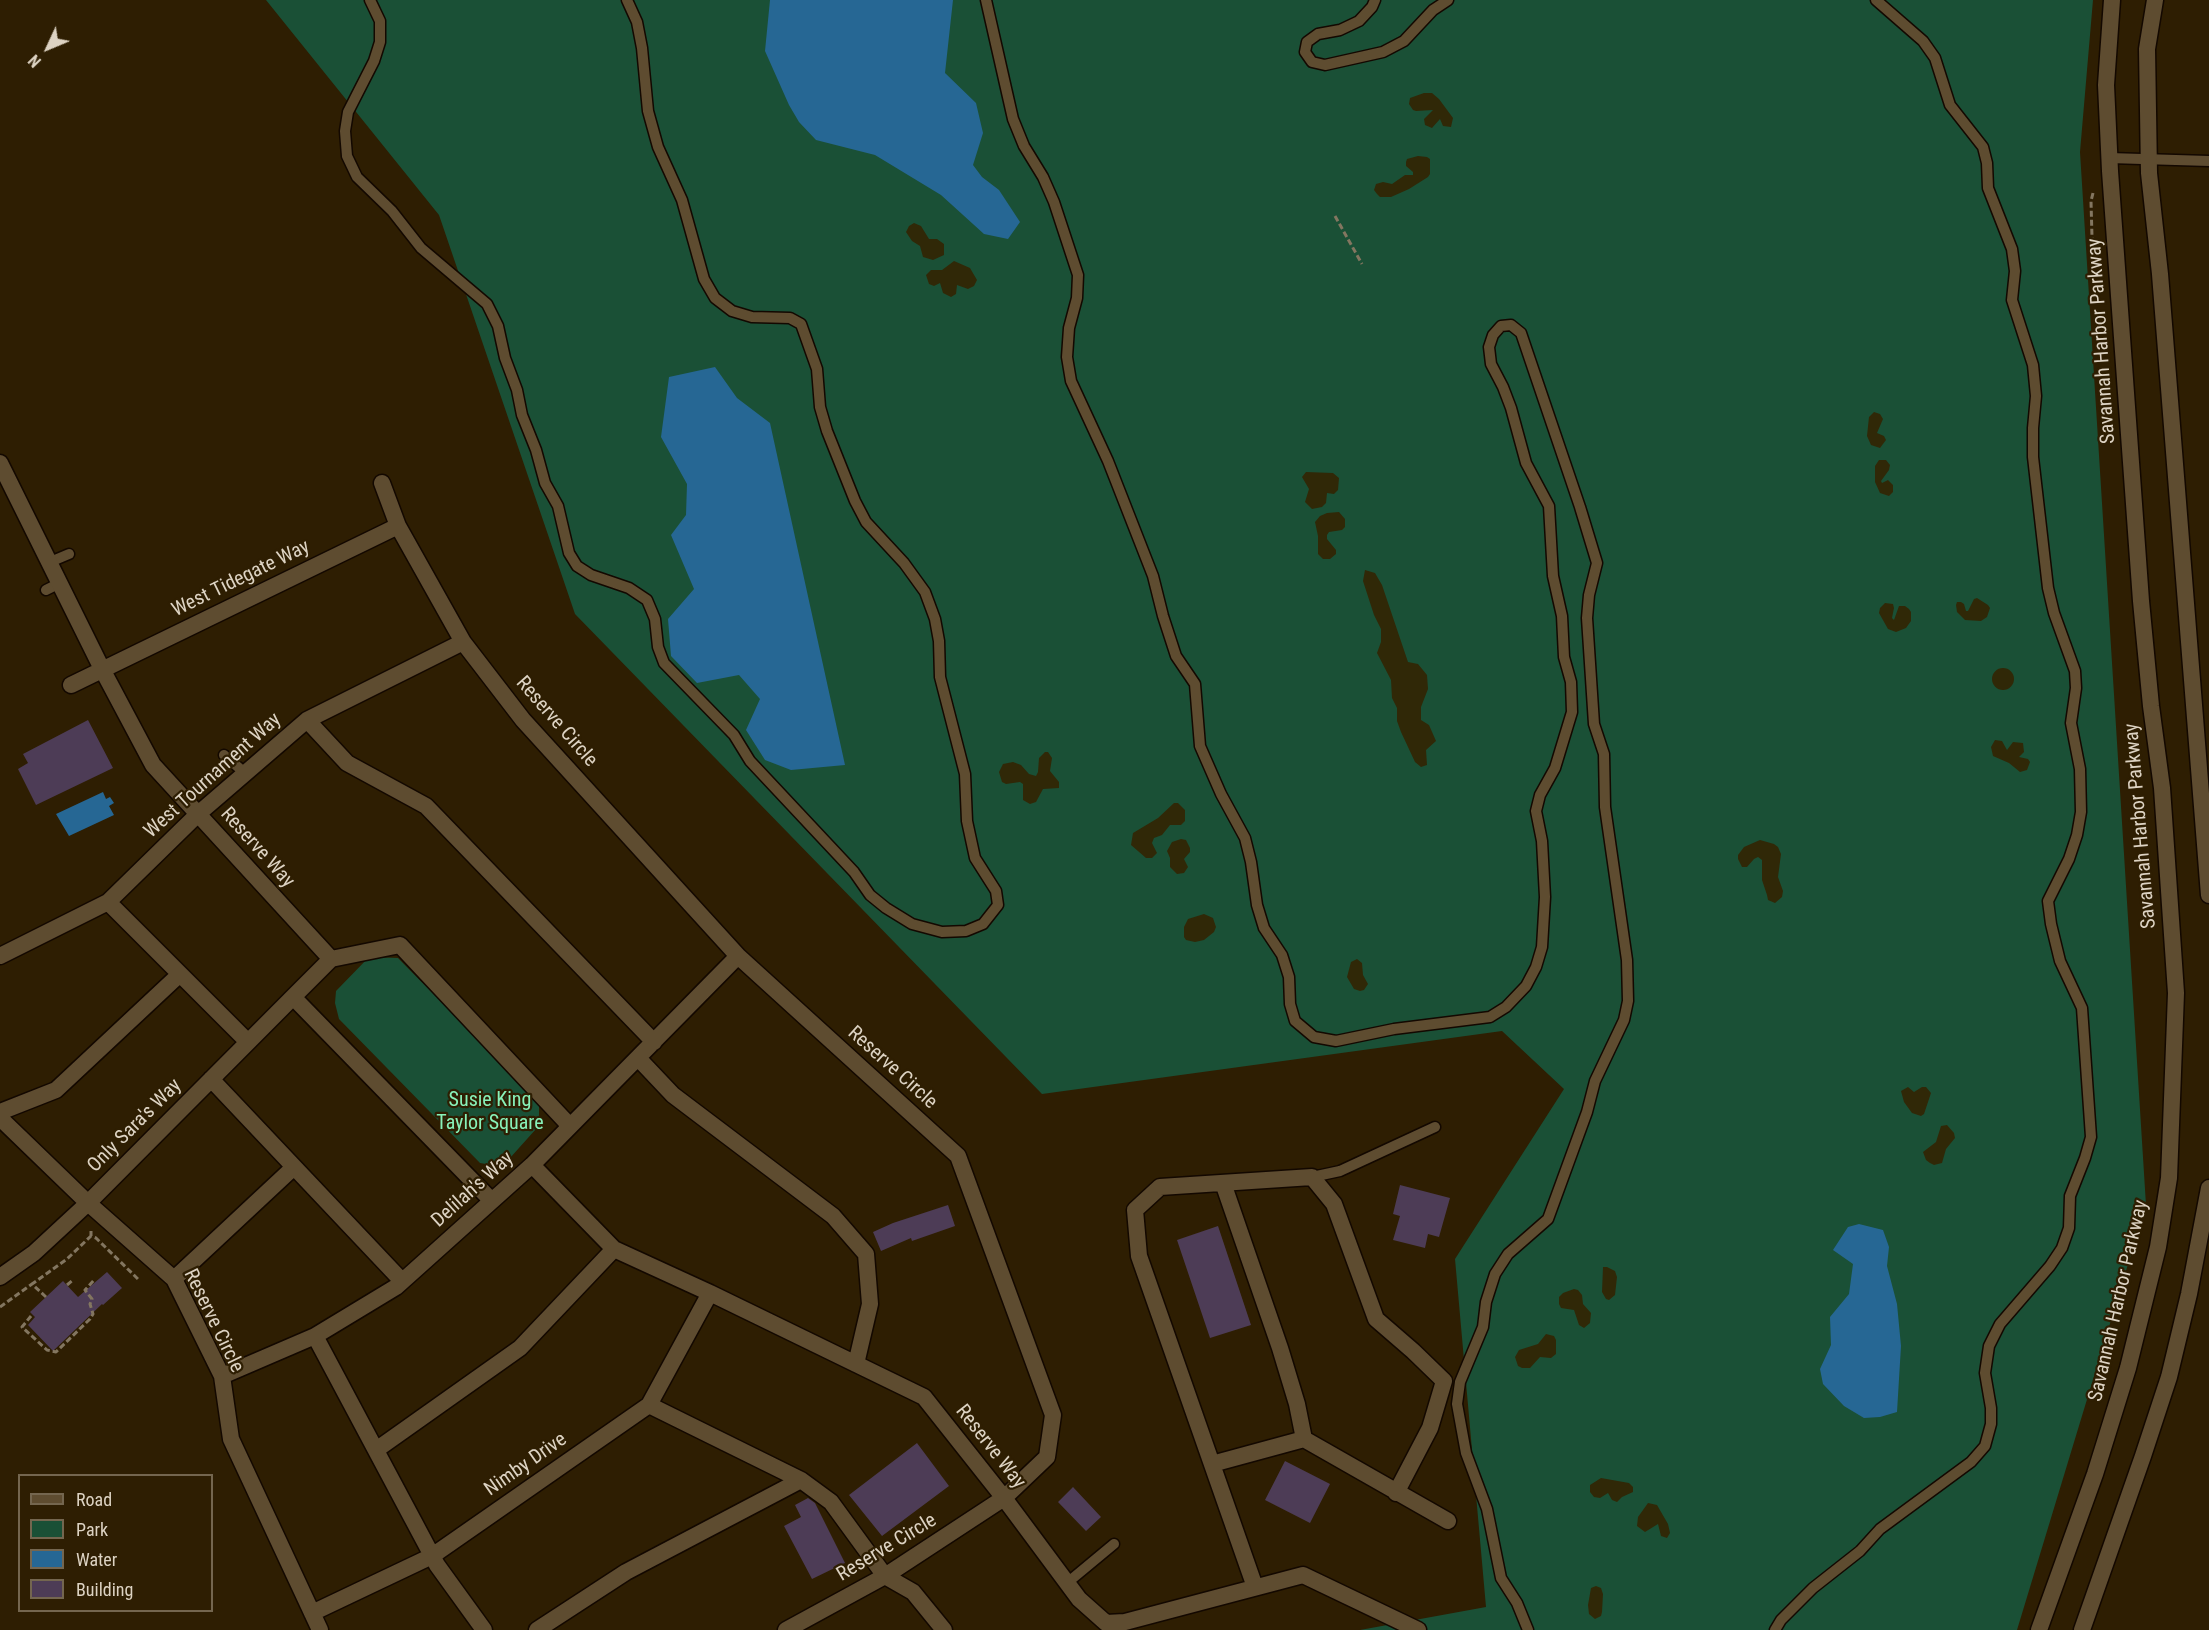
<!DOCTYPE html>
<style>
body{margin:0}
#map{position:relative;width:2209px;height:1630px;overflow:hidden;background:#2e1e02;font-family:"Roboto Condensed",sans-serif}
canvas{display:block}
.legend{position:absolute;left:18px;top:1474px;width:195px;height:138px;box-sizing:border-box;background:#2e1e02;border:2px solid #74664f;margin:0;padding:8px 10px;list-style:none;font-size:18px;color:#ddd3c3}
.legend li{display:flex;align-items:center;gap:12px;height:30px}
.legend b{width:30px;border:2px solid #74664f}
.north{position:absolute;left:18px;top:18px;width:60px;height:60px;-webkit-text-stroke:4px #2e1e02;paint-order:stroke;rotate:226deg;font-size:16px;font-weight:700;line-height:24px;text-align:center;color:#ddd3c3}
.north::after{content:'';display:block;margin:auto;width:21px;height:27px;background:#ddd3c3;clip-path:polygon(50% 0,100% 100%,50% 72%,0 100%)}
</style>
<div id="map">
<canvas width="2209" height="1630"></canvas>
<ul class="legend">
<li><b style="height:8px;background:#5e4c30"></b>Road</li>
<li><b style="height:16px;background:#1a5036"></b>Park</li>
<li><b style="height:16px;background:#266794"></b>Water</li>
<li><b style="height:16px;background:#4d3c56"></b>Building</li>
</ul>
<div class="north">N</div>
</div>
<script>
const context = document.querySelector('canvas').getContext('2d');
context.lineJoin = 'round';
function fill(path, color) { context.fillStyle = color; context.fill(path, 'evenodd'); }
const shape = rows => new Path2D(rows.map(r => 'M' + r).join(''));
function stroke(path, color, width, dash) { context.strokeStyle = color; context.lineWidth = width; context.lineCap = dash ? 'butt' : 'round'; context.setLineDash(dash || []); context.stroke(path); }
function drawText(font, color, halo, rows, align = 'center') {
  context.font = font + ' "Roboto Condensed",sans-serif'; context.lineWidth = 4.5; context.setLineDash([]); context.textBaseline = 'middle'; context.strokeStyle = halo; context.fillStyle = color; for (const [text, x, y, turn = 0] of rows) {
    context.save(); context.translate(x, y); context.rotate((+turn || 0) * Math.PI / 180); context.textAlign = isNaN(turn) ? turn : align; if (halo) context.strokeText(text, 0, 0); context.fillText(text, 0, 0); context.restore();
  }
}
const green = shape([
 [266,0,2093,0,2080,152,2146,1205,2017,1630,1360,1630,1486,1607,1455,1259,1564,1089,1502,1031,1042,1094,575,614,439,215],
 [369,957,398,958,524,1086,539,1105,539,1118,536,1129,510,1158,492,1165,480,1163,339,1019,335,1003,336,991]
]);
const sand = shape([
 [1424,93,1432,93,1439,99,1453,118,1451,127,1443,126,1440,119,1432,128,1425,125,1424,119,1433,110,1416,111,1413,110,1409,104,1410,98],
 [1418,156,1427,157,1430,159,1430,174,1428,177,1409,189,1391,197,1380,197,1377,194,1374,190,1376,184,1383,182,1392,184,1405,175,1413,175,1413,172,1406,166,1406,162,1407,159],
 [914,223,921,226,929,239,937,239,944,244,944,255,933,260,923,257,920,246,912,241,906,232,909,226],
 [954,261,970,268,977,280,974,286,968,289,957,285,956,294,951,297,943,293,940,283,934,286,929,284,926,275,931,270,942,270],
 [1874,412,1880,414,1883,419,1877,433,1884,436,1886,440,1880,448,1871,445,1867,436,1869,417],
 [1879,460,1886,460,1890,465,1889,470,1881,481,1882,483,1888,480,1893,485,1893,492,1889,496,1880,493,1875,482,1875,466],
 [1306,472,1333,473,1339,478,1338,490,1334,494,1327,493,1326,503,1322,507,1312,509,1305,502,1309,489,1302,477],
 [1339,512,1345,519,1345,527,1342,530,1329,532,1327,535,1327,539,1336,550,1336,554,1330,559,1323,559,1318,554,1318,536,1315,522,1320,516,1327,513],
 [1365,570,1375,573,1382,585,1408,662,1418,664,1427,675,1428,689,1421,707,1421,720,1429,725,1436,741,1426,750,1427,765,1421,767,1415,762,1401,732,1397,721,1397,708,1392,698,1391,680,1377,653,1381,642,1381,629,1374,615,1363,581],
 [1977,598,1988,605,1990,608,1987,617,1981,621,1965,620,1957,612,1956,605,1957,602,1961,602,1964,604,1966,611,1968,611,1974,599],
 [1885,603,1893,604,1894,608,1892,618,1894,620,1899,606,1905,606,1909,609,1911,612,1911,621,1906,628,1896,632,1888,629,1879,613,1880,608],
 '1992 679a11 11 0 1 1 22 0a11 11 0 1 1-22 0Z',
 [1995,740,2002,741,2007,750,2013,742,2023,743,2024,752,2019,757,2028,759,2030,762,2027,770,2020,772,2009,763,1993,756,1991,747],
 [1045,752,1048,752,1052,758,1050,771,1059,782,1059,788,1043,789,1036,802,1030,804,1023,800,1023,784,1020,782,1006,784,1002,782,999,772,1003,764,1013,762,1021,765,1029,774,1036,776,1038,772,1039,758],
 [1174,803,1178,803,1185,810,1185,821,1181,825,1170,825,1162,835,1154,838,1152,843,1157,853,1152,858,1146,858,1131,845,1133,833,1158,818],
 [1181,839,1186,840,1190,848,1190,852,1184,859,1188,867,1184,873,1177,874,1170,867,1170,858,1167,851,1172,842],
 [1760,840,1774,844,1778,847,1781,854,1778,877,1783,891,1782,897,1775,903,1768,900,1767,895,1762,880,1762,860,1758,857,1754,859,1747,867,1742,867,1738,859,1738,855,1744,847],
 [1204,914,1213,918,1216,927,1214,932,1204,940,1195,942,1186,940,1184,937,1184,927,1188,919],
 [1357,959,1362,963,1363,975,1368,984,1364,990,1360,991,1354,989,1347,977,1351,962],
 [1908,1087,1914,1092,1922,1087,1926,1087,1931,1093,1924,1114,1921,1116,1912,1113,1904,1102,1901,1091],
 [1947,1125,1954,1133,1955,1138,1946,1149,1942,1163,1934,1165,1930,1163,1926,1160,1923,1152,1936,1142,1941,1126],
 [1603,1267,1607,1267,1615,1271,1617,1277,1615,1295,1609,1300,1606,1299,1602,1292],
 [1574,1289,1578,1290,1582,1295,1583,1304,1591,1313,1590,1323,1584,1328,1579,1325,1574,1310,1561,1308,1559,1304,1559,1297,1563,1293],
 [1546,1334,1554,1336,1556,1340,1556,1354,1551,1358,1540,1357,1530,1368,1522,1368,1518,1366,1515,1357,1519,1350,1538,1344],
 [1601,1478,1629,1483,1633,1487,1633,1492,1622,1497,1617,1502,1612,1500,1608,1493,1600,1498,1594,1497,1590,1492,1590,1485],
 [1648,1503,1657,1505,1668,1524,1670,1533,1667,1538,1661,1536,1658,1524,1645,1532,1637,1526,1638,1517],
 [1596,1586,1601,1588,1603,1594,1602,1612,1601,1616,1595,1619,1589,1614,1588,1605,1591,1588]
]);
const water = shape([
 [770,0,953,0,945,73,976,103,983,133,973,165,982,177,999,190,1020,222,1008,239,984,234,941,195,875,155,816,140,799,122,789,105,765,51],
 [715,367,737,398,770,423,845,765,791,770,765,760,746,730,760,699,739,675,697,683,671,656,668,619,694,589,671,535,686,515,687,484,661,437,669,377],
 [103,792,106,799,110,797,114,803,109,806,114,815,69,836,56,814],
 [1859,1224,1883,1230,1889,1247,1887,1266,1897,1304,1901,1346,1897,1412,1880,1417,1864,1418,1844,1406,1823,1384,1820,1369,1831,1345,1830,1317,1849,1294,1853,1264,1833,1250,1848,1227]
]);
const building = shape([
 [88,720,113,768,36,805,18,769,28,763,23,754],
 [1400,1185,1450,1198,1439,1237,1428,1234,1425,1248,1393,1240,1400,1216,1393,1214],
 [948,1205,955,1226,912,1241,911,1238,881,1251,873,1232,893,1223],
 [1218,1226,1251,1325,1210,1338,1177,1240],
 [107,1272,122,1288,103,1305,102,1304,53,1351,28,1325,35,1317,30,1312,63,1281,78,1297],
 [917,1443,949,1486,882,1536,849,1495],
 [1285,1461,1330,1484,1310,1523,1265,1500],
 [1073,1487,1101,1517,1086,1531,1058,1502],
 [808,1498,815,1503,845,1563,812,1579,784,1526,801,1517,795,1505]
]);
const path = shape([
 [2093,193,2091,201,2092,237,2097,260],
 [1335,216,1362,264],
 [91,1231,91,1236,96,1238,139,1280],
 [67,1285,73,1280],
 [46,1297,32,1284,67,1259,91,1236],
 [0,1307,32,1284],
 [31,1316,22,1327,47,1350,56,1352,90,1319,93,1314,90,1304,92,1299,85,1290,95,1279]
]);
const service = shape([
 [370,0,380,21,380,42,374,61,348,112,345,131,347,156,357,177,392,211,421,248,487,304,498,326,505,358,517,390,522,415,536,450,545,483,558,506,569,553,577,566,591,575,629,588,647,600,655,619,658,647,664,663,734,735,750,761,854,872,870,895,886,908,912,924,942,932,966,931,983,924,998,905,996,891,975,858,967,821,965,774,940,677,939,641,935,619,925,592,904,563,866,522,855,501,827,431,820,407,817,369,801,324,790,318,752,317,732,311,715,298,704,279,682,200,658,147,648,111,642,48,637,22,627,0],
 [986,0,1013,119,1024,146,1043,177,1054,202,1078,275,1077,298,1069,328,1067,357,1071,381,1108,461,1153,576,1163,616,1176,656,1195,684,1200,746,1221,794,1245,838,1251,862,1257,905,1264,928,1282,955,1289,977,1290,1004,1295,1021,1314,1037,1336,1041,1394,1029,1490,1017,1506,1007,1526,986,1536,967,1542,947,1545,897,1542,841,1536,811,1540,795,1555,768,1572,712,1571,682,1564,657,1562,616,1553,576,1549,506,1526,463,1511,408,1503,387,1491,364,1489,347,1493,335,1501,326,1511,325,1521,333,1580,507,1597,563,1589,595,1587,618,1594,724,1604,754,1605,807,1627,960,1628,1001,1624,1020,1595,1081,1587,1112,1548,1219,1508,1254,1495,1274,1486,1302,1483,1327,1460,1382,1457,1404,1466,1453,1487,1509,1501,1578,1517,1603,1528,1630],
 [1375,0,1372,7,1359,21,1340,30,1318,34,1307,42,1305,52,1312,62,1325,65,1383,52,1404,41,1433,10,1448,0],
 [2109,158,2209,161],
 [50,562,69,554],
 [46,590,60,583],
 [224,755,245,773],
 [1312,1177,1340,1171,1435,1127],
 [1067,1583,1114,1544],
 [1775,1630,1781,1620,1813,1588,1860,1551,1880,1529,1971,1462,1985,1446,1991,1424,1991,1408,1985,1373,1989,1346,2000,1324,2050,1266,2062,1248,2069,1228,2070,1196,2085,1158,2091,1137,2082,1008,2060,961,2051,924,2048,901,2069,859,2077,835,2081,812,2080,769,2071,723,2076,688,2075,671,2054,613,2048,588,2033,457,2033,428,2036,396,2033,365,2012,300,2015,271,2012,249,1988,188,1987,163,1983,147,1950,105,1935,58,1923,41,1876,0]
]);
const minor = shape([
 [0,463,102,669,153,765,331,959,293,997,492,1201],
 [382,483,398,526,463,642,523,720,738,956,958,1156,1053,1415,1047,1457,1004,1498,885,1576,786,1630],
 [71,685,398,526],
 [307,720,347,763,426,806,654,1042],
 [108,902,248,1042],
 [0,956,108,902,198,814,307,720,463,642],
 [331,959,400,945,570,1126],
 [638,1058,673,1095,833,1216,866,1254,870,1304,856,1364],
 [211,1079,402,1281],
 [0,1112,56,1090,180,974],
 [0,1118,88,1203,174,1279,222,1376,231,1439,320,1630],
 [532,1165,614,1249,710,1293,924,1397,1004,1498,1079,1599,1106,1623,1125,1622,1303,1575,1418,1630],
 [1223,1183,1280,1348,1297,1404,1304,1439],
 [0,1277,34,1253,88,1203,293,997],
 [174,1279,294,1167],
 [315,1336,437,1565,484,1630],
 [222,1376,315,1336,396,1287,532,1165,738,956],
 [649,1405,801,1480,831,1502,885,1576,913,1592,944,1630],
 [376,1450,520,1348,614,1249],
 [1212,1464,1304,1439,1448,1521],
 [1255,1587,1139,1256,1135,1210,1160,1187,1312,1177,1334,1204,1376,1319,1413,1351,1444,1381,1430,1428,1396,1493],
 [312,1613,432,1556,649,1405,710,1293],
 [537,1630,626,1572,801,1480]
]);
const tertiary = shape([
 [2155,0,2147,49,2149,173,2160,274,2209,895],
 [2039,1630,2095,1474,2128,1368,2158,1247,2169,1178,2176,993,2162,788,2151,706,2141,601,2110,171,2106,85,2112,0],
 [2082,1630,2143,1456,2169,1377,2189,1294,2209,1188]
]);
const streetNames = [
 ["Savannah Harbor Parkway",2102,341,-94],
 ["West Tidegate Way",241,579,-26],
 ["Reserve Circle",556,722,49],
 ["West Tournament Way",213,776,-42],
 ["Savannah Harbor Parkway",2141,826,-95],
 ["Reserve Way",257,848,48],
 ["Reserve Circle",892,1068,42],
 ["Only Sara's Way",135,1126,-45],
 ["Delilah's Way",473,1190,-42],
 ["Savannah Harbor Parkway",2119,1301,-77],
 ["Reserve Circle",213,1321,64],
 ["Reserve Way",990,1447,52],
 ["Nimby Drive",526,1465,-35],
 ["Reserve Circle",887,1548,-31]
];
const parkNames = [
 ["Susie King",490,1101],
 ["Taylor Square",490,1124]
];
fill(green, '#1a5036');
fill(sand, '#302807');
fill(water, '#266794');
fill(building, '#4d3c56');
stroke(service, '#130800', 13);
stroke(minor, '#130800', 19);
stroke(tertiary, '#130800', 19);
stroke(path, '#837660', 3, [6, 3]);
stroke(service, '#5e4c30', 10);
stroke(minor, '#5e4c30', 16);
stroke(tertiary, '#5e4c30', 16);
drawText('20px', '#ddd3c3', '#2e1e02', streetNames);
drawText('20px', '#88f1b9', '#2e1e02', parkNames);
</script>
